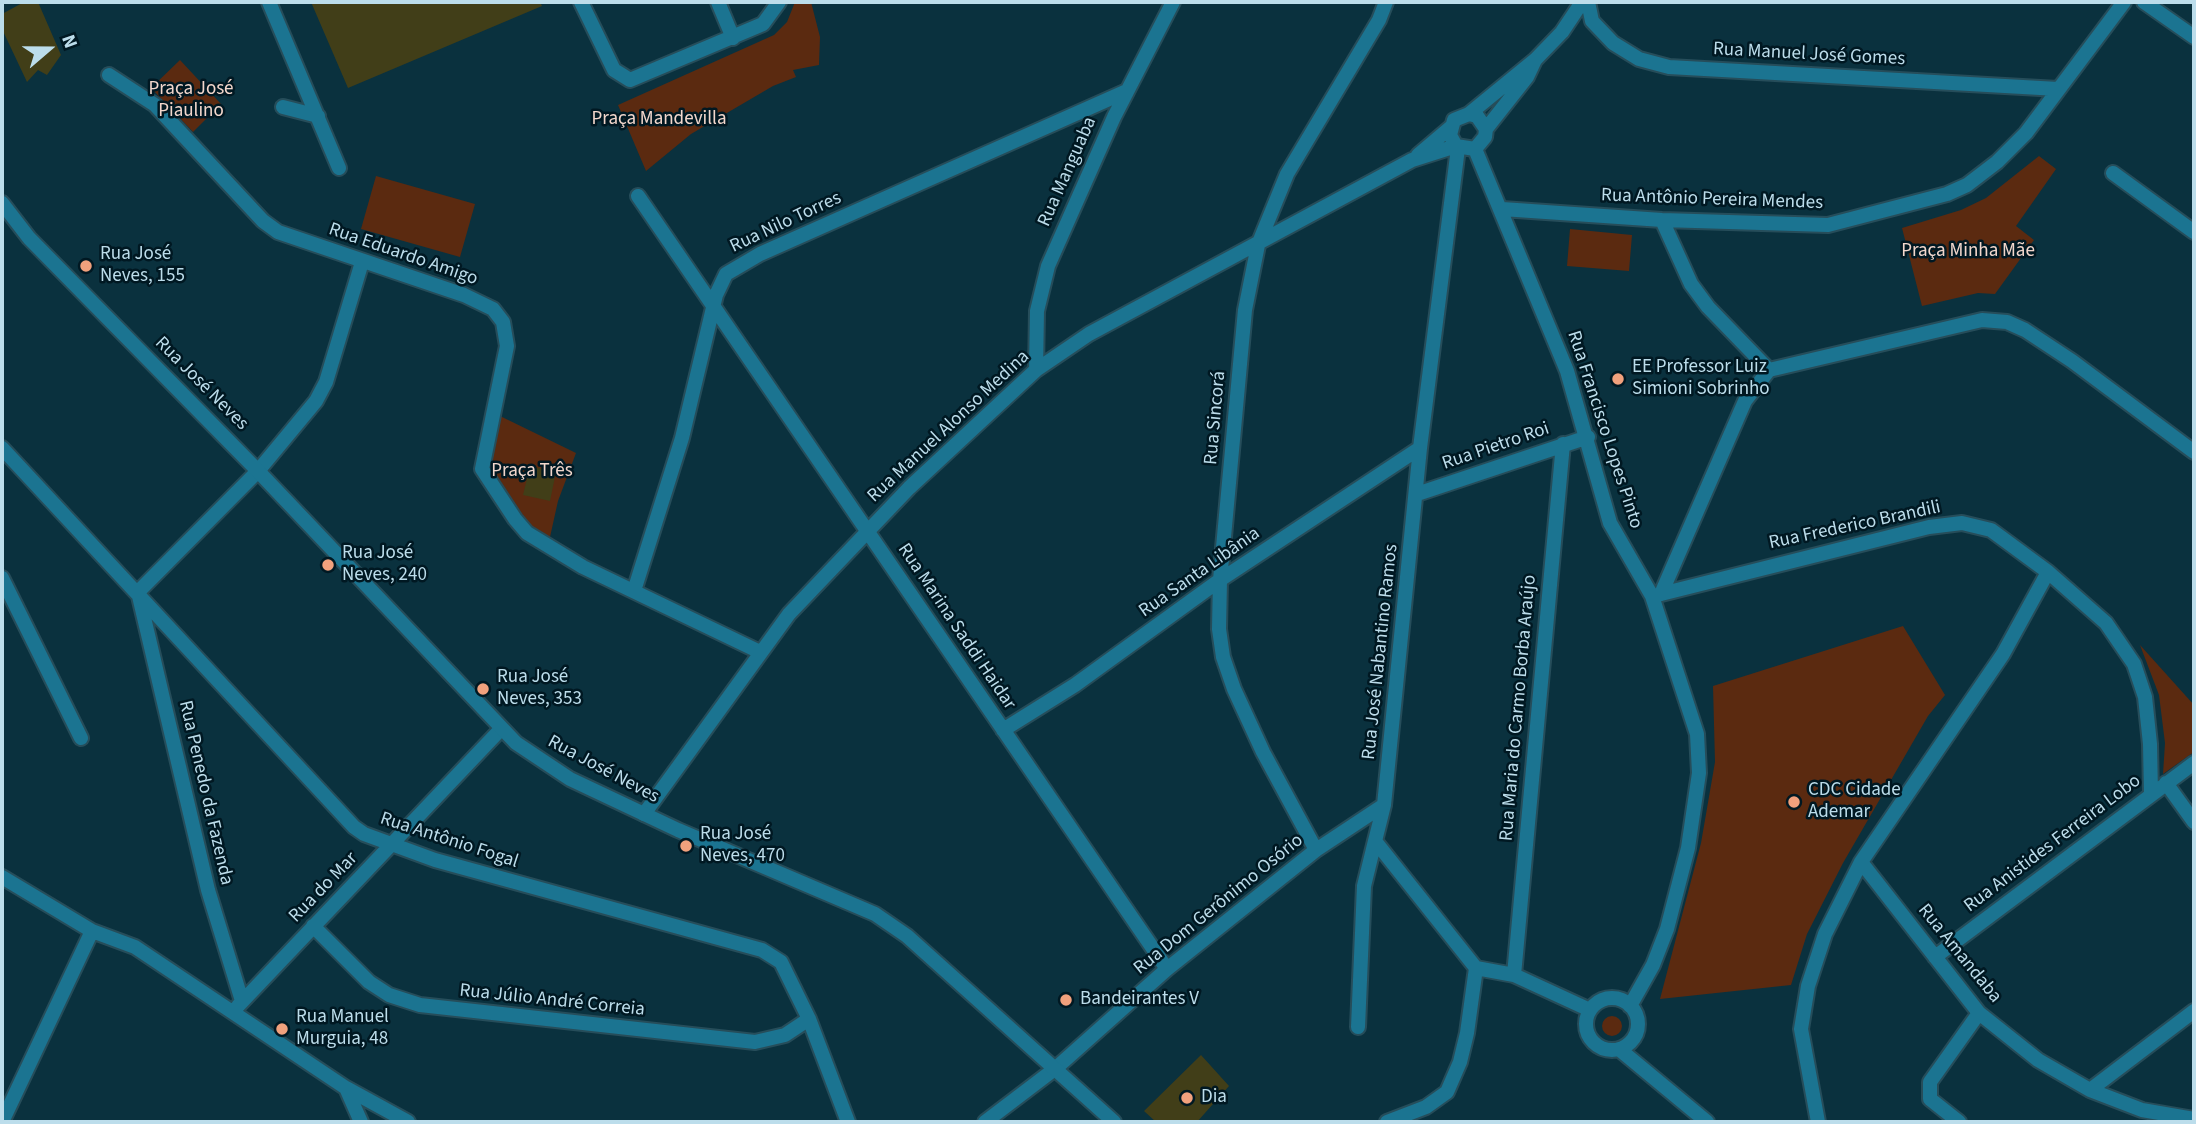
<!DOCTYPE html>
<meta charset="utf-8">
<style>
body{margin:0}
#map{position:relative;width:2196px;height:1124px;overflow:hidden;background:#0a313e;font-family:"Source Sans 3",sans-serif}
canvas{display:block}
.frame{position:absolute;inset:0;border:4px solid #bcddeb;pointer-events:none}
.north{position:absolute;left:14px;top:14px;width:70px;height:70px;-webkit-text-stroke:5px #001822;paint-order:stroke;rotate:70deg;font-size:19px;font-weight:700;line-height:28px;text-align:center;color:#bcddeb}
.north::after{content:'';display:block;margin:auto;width:24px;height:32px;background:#bcddeb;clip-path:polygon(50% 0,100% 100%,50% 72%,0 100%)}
</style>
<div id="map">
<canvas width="2196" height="1124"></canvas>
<div class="frame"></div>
<div class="north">N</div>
</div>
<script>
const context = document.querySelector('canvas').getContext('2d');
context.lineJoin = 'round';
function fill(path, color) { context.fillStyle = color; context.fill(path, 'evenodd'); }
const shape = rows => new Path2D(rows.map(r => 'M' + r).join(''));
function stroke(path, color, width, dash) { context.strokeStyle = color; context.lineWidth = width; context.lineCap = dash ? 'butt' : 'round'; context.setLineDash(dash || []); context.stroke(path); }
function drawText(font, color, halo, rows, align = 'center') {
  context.font = font + ' "Source Sans 3",sans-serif'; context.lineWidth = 5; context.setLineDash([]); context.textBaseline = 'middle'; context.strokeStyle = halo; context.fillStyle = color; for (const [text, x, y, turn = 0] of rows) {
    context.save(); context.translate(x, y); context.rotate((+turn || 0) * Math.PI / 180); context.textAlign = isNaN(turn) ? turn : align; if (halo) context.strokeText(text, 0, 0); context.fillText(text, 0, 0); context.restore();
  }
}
const green = shape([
 [795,2,811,2,820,37,819,65,793,70,796,77,773,86,691,134,646,171,618,105,774,35,787,22],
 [180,60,221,104,193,132,151,88],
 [2039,156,2056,169,2016,226,2034,240,1995,294,1978,293,1922,306,1902,228,1961,210,1986,198],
 [376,176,475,204,460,257,361,229],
 [1570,229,1632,235,1629,271,1567,266],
 [500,416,576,453,558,501,550,537,530,525,491,474,490,457],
 [1903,626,1945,695,1928,716,1843,863,1807,934,1791,985,1660,999,1701,843,1715,762,1713,686],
 [2140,645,2194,705,2194,752,2163,774,2165,743,2159,695],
 '1602 1026a10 10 0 1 1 20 0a10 10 0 1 1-20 0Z'
]);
const building = shape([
 [24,2,38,2,61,55,47,75,38,70,27,82,2,29,2,14],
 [311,2,540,2,542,6,348,88],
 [530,466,556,472,550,501,523,495],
 [1201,1055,1229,1086,1197,1122,1156,1122,1144,1111]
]);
const minor = shape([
 [269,2,339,168],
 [581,2,614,70,630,80,763,24,779,2],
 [718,2,733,38],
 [1588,2,1592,21,1613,43,1639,59,1669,67,2058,89],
 [2144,2,2194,37],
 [109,75,155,105,263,221,278,232,464,295,493,309,503,322,507,346,482,469,515,519,527,533,583,567,760,652],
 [283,107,318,116],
 [1469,114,1535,60,1562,32,1582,2],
 [1486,129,1527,77,1535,60],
 [1458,148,1420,448,1384,805,1375,841,1476,968,1514,975,1590,1010],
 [1475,149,1567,371,1610,523,1652,596,1697,734,1699,773,1688,848,1667,929,1653,965,1630,1006],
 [1418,155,1451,127],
 [2113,173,2194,232],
 [638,196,1167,969],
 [1502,209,1662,220,1828,225,1947,194,1967,185,1997,162,2026,133,2124,2],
 [1662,220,1691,284,1708,307,1769,370],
 [1036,370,1037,311,1048,266,1114,117,1173,2],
 [2,448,354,827,364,834,435,860,762,950,781,962,809,1019,848,1122],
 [1417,494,1588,437],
 [2,578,81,738],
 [634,591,682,438,716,295,726,274,760,254,1127,91],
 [1661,594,1745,401,1769,370,1982,320,2007,322,2025,330,2072,361,2194,452],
 [1657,595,1929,527,1962,523,1991,530,2048,572,2106,623,2134,664,2145,697,2150,744,2151,794],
 [1003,730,1075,685,1220,580,1420,448],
 [2166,783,2194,822],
 [644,814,789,614,909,488,1036,370,1089,334,1412,160,1456,146,1475,149,1485,137,1486,129,1477,116,1469,114,1454,120,1450,135,1456,146],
 [1316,850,1263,752,1234,689,1223,657,1219,629,1220,580,1245,310,1258,245,1287,174,1379,20,1386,2],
 [1861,862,1979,1013,2038,1060,2090,1090,2142,1110,2194,1119],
 [2,877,92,931,135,947,346,1088,408,1122],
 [313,926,369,982,389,995,420,1005,755,1042,785,1035,809,1019],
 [1935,957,2194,763],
 [1514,975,1563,444],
 '1586 1024a26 26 0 1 1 52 0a26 26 0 1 1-52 0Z',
 [242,1001,208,890,138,592,258,471,316,401,326,382,362,262],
 [238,1006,501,729],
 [1358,1027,1364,886,1375,841],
 [1619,1049,1707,1122],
 [346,1088,361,1122],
 [2090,1090,2194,1011],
 [2,1122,92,931],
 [985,1122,1056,1068,1167,969,1316,850,1384,805],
 [1387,1122,1426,1107,1447,1092,1460,1062,1467,1033,1476,968],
 [1818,1122,1801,1029,1808,986,1825,934,1861,862,2003,654,2048,572],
 [1959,1122,1930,1099,1930,1082,1979,1013]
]);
const tertiary = shape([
 [2,203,29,238,258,471,516,743,570,779,678,830,875,914,907,936,1114,1122]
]);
const markers = [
 [86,266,7,"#f1a17d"],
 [1618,379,7,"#f1a17d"],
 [328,565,7,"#f1a17d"],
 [483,689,7,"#f1a17d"],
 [1794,802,7,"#f1a17d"],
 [686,846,7,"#f1a17d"],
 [1066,1000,7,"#f1a17d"],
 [282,1029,7,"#f1a17d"],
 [1187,1098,7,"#f1a17d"]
];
const streetNames = [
 ["Rua Manuel José Gomes",1809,55,3],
 ["Rua Manguaba",1068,172,-66],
 ["Rua Antônio Pereira Mendes",1712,200,2],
 ["Rua Nilo Torres",786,223,-25],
 ["Rua Eduardo Amigo",403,255,19],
 ["Rua José Neves",201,384,45],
 ["Rua Sincorá",1216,418,-85],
 ["Rua Manuel Alonso Medina",949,427,-43],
 ["Rua Francisco Lopes Pinto",1604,430,72],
 ["Rua Pietro Roi",1496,447,-19],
 ["Rua Frederico Brandili",1855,526,-12],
 ["Rua Santa Libânia",1200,573,-35],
 ["Rua Marina Saddi Haidar",956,627,56],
 ["Rua José Nabantino Ramos",1381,652,-84],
 ["Rua Maria do Carmo Borba Araújo",1519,708,-85],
 ["Rua José Neves",603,770,28],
 ["Rua Penedo da Fazenda",205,793,77],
 ["Rua Antônio Fogal",449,841,18],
 ["Rua Anistides Ferreira Lobo",2053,844,-37],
 ["Rua do Mar",324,888,-46],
 ["Rua Dom Gerônimo Osório",1219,905,-39],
 ["Rua Amandaba",1959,954,51],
 ["Rua Júlio André Correia",552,1001,6]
];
const parkNames = [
 ["Praça José",191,90],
 ["Piaulino",191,112],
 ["Praça Mandevilla",659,120],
 ["Praça Minha Mãe",1968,252],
 ["Praça Três",532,472]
];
const poiNames = [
 ["Rua José",100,255],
 ["Neves, 155",100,277],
 ["EE Professor Luiz",1632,368],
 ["Simioni Sobrinho",1632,390],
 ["Rua José",342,554],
 ["Neves, 240",342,576],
 ["Rua José",497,678],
 ["Neves, 353",497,700],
 ["CDC Cidade",1808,791],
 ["Ademar",1808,813],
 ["Rua José",700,835],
 ["Neves, 470",700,857],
 ["Bandeirantes V",1080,1000],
 ["Rua Manuel",296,1018],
 ["Murguia, 48",296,1040],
 ["Dia",1201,1098]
];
fill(green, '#5b2a10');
fill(building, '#413e18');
stroke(minor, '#264d5a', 18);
stroke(tertiary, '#264d5a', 18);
stroke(minor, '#1b7491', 14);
stroke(tertiary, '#1b7491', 14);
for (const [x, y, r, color] of markers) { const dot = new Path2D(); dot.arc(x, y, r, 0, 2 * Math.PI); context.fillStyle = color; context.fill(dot); stroke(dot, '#001822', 2.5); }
drawText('19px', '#bcddeb', '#001822', streetNames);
drawText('19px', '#f2d7cc', '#001822', parkNames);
drawText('19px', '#bcddeb', '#001822', poiNames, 'left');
</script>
